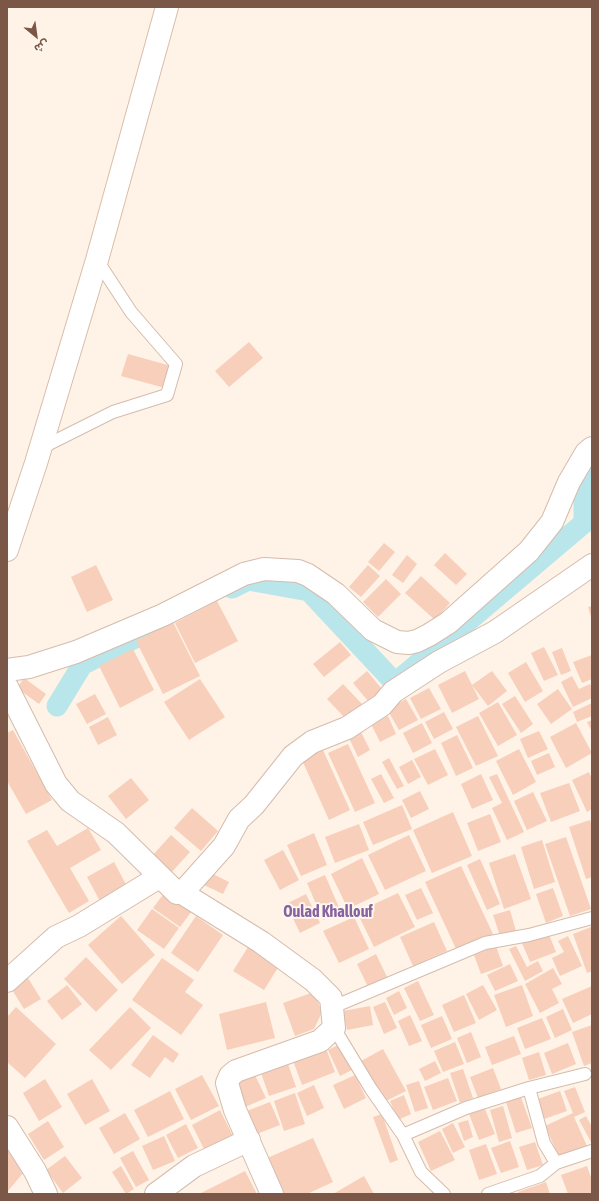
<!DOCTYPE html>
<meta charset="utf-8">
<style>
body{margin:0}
#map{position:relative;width:599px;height:1201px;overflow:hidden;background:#fef3e6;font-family:"Asap Condensed","Noto Sans Arabic",sans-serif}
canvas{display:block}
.frame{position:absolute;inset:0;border:8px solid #7b5747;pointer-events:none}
.north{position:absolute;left:16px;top:16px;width:40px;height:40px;-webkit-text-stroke:3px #fff7ee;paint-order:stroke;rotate:151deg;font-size:11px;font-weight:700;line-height:16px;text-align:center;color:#7b5747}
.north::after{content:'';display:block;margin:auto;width:14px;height:18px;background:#7b5747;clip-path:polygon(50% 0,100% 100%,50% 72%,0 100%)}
</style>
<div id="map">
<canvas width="599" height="1201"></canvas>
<div class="frame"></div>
<div class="north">ش</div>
</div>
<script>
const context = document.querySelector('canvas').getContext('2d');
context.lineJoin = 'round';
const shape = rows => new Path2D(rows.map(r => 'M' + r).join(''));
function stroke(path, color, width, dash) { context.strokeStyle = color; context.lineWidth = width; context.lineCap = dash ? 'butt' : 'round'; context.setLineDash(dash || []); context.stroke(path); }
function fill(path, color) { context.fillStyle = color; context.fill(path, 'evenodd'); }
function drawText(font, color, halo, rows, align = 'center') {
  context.font = font + ' "Asap Condensed",sans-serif'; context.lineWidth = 4; context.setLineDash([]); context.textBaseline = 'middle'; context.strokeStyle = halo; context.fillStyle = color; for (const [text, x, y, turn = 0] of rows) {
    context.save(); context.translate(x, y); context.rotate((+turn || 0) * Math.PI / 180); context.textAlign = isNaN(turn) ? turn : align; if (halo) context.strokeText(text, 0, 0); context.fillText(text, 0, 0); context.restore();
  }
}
const canal = shape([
 [232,588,248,580,309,591,395,683,584,523,584,469,592,463],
 [57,706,82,665,149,631]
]);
const building = shape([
 [249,342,263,358,229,387,215,371],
 [128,354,171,366,165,388,121,376],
 [384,543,395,552,379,571,368,562],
 [445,553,467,574,456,585,434,565],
 [407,555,417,564,403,583,392,575],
 [96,565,113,600,87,612,71,577],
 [368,565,380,576,361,597,349,587],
 [421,576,450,603,435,620,405,593],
 [386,579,401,594,378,617,363,602],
 [217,601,238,641,195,663,175,623],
 [592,606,592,620,588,607],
 [173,622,200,676,163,694,136,641],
 [340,642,351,655,324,677,313,664],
 [544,647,558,675,544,681,531,653],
 [562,648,571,671,561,675,552,652],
 [133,649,154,690,120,708,99,666],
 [592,655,592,679,582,683,573,662],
 [526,662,543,691,525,702,508,673],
 [367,671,382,689,368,701,353,683],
 [465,671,479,699,452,713,438,685],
 [492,671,507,691,488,706,472,685],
 [572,676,579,689,590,684,592,687,592,698,573,707,561,682],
 [24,678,46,694,39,704,17,688],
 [200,679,225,717,189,740,164,702],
 [343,684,362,704,346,719,327,699],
 [429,688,441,709,421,719,410,698],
 [558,689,572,709,551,724,537,704],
 [95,694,106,714,87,724,76,704],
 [515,696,533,724,521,733,502,704],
 [406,699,418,720,399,730,387,709],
 [498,702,517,735,498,746,479,713],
 [592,703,592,716,577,722,573,712],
 [444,712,453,729,434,739,425,722],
 [388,716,396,734,380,742,371,724],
 [478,716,498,756,476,766,456,727],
 [108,717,117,735,98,745,89,727],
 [592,720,592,732,587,722],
 [422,723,432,743,413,753,403,733],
 [576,723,592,753,566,768,550,737],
 [13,730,52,800,26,814,7,781,7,733],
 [360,730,370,750,358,757,348,736],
 [539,731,548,749,528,758,520,739],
 [457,735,473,768,456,776,441,743],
 [348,744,375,803,355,812,328,753],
 [435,749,448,775,428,785,414,759],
 [519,749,536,782,513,795,496,761],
 [323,750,350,810,329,820,302,760],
 [549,753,555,767,537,775,531,761],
 [389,758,404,786,397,789,382,762],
 [412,760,421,777,408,784,399,767],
 [589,772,592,779,592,809,587,812,572,780],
 [381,774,394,798,384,803,371,779],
 [481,774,493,800,472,809,461,784],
 [497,774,524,832,507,840,492,808,502,803,489,777],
 [131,778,149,800,126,819,108,796],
 [569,783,580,811,551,822,540,793],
 [420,791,429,809,411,818,402,800],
 [533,792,547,821,527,830,514,801],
 [402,805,412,829,373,845,363,822],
 [192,808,218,831,201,851,174,828],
 [453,812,472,856,432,873,413,830],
 [490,814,501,842,478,851,467,823],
 [590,820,592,825,592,877,586,879,569,827],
 [359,824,369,850,335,863,325,837],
 [88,828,101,850,70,868,89,901,69,913,27,841,47,830,57,846],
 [314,833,327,865,301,876,287,845],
 [171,835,190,852,170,874,151,857],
 [409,835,426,871,385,890,368,855],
 [566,837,591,909,570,916,545,844],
 [542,840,555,882,534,889,521,847],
 [283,850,299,880,280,890,264,860],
 [515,854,531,899,504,909,489,863],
 [362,858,379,894,348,909,331,874],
 [480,859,500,904,487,910,467,865],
 [114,862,128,888,101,903,87,877],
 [461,866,493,934,457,951,425,882],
 [211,873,229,882,223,894,204,885],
 [325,875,341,912,323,920,307,883],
 [421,888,433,913,417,920,405,895],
 [553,888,563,916,546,923,536,894],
 [165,892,192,911,180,927,153,908],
 [398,893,415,927,374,947,357,912],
 [306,894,320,923,300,933,286,904],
 [152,909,179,928,164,949,137,930],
 [510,910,516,931,500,936,493,915],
 [121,916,155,955,122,984,88,945],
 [196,916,223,935,198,972,171,953],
 [354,917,369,949,339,963,323,931],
 [434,922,447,951,413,966,400,937],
 [591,927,592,971,587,973,573,934],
 [548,932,556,952,530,962,522,943],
 [568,936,582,966,560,976,552,958,564,952,558,941],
 [496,946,503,966,481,974,474,955],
 [516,946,527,967,538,961,543,971,525,981,509,949],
 [248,947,279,966,264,990,233,971],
 [376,954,388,979,369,989,357,964],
 [86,957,118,990,96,1012,64,979],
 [162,958,194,980,185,992,203,1005,181,1035,132,1000],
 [510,964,518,981,495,991,487,975],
 [553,968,562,984,552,989,559,1003,540,1013,525,984],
 [28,978,41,999,24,1009,11,988],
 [418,981,434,1015,420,1021,404,988],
 [67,985,82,1004,62,1020,47,1001],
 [483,985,497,1010,479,1020,466,994],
 [522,985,533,1016,506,1027,494,995],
 [592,986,592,1014,573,1023,562,999],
 [399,991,407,1008,394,1015,386,998],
 [314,992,322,1012,314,1029,295,1036,283,1003],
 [464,995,476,1023,454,1032,442,1005],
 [266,1002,275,1038,227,1050,219,1014],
 [385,1002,397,1028,384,1034,373,1007],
 [370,1006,373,1025,347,1030,343,1011],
 [16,1007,56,1044,25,1078,7,1062,7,1017],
 [130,1007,151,1028,111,1070,89,1050],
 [563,1009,572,1030,555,1038,546,1017],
 [410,1015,422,1041,409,1046,398,1021],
 [442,1016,452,1039,431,1048,421,1025],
 [542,1018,551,1039,525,1049,517,1028],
 [592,1025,592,1063,584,1066,572,1032],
 [471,1032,481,1057,467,1063,457,1038],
 [153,1035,179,1054,173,1063,165,1057,150,1078,131,1065],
 [514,1036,521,1054,492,1065,485,1047],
 [455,1042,464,1064,443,1072,434,1051],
 [568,1043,576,1064,552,1074,544,1053],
 [340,1044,352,1070,340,1076,328,1050],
 [325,1046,335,1072,302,1085,292,1058],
 [383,1049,406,1091,384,1102,361,1061],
 [539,1052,546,1075,529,1080,522,1058],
 [287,1061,296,1087,269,1096,260,1070],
 [435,1061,441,1073,425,1081,419,1069],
 [493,1068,501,1089,478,1098,470,1077],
 [463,1069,473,1098,460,1103,450,1073],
 [202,1075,219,1106,191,1120,175,1089],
 [255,1075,266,1098,243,1108,233,1084],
 [355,1075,366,1098,344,1109,333,1085],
 [448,1078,457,1101,433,1110,424,1087],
 [45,1079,62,1107,39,1121,23,1093],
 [92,1079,110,1111,85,1125,67,1094],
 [419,1081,428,1108,415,1112,406,1085],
 [314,1085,324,1108,307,1116,297,1093],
 [575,1087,585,1112,574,1117,587,1146,560,1159,545,1126,573,1113,564,1091],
 [170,1091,184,1119,148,1137,134,1110],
 [560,1091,567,1111,544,1119,538,1099],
 [295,1093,305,1124,284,1131,274,1101],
 [404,1095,411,1114,398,1120,390,1101],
 [521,1097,532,1128,516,1133,506,1102],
 [270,1102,280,1125,254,1135,244,1112],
 [503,1106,512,1138,499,1142,490,1110],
 [485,1109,495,1134,479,1140,469,1114],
 [220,1110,233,1136,205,1151,192,1125],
 [125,1113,140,1139,114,1154,99,1128],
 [382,1114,398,1160,390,1163,373,1117],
 [586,1116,592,1127,592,1144,579,1120],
 [468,1120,473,1137,464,1141,458,1123],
 [48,1121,64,1147,44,1160,28,1134],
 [453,1123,465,1147,453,1153,442,1129],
 [186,1124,198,1148,178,1158,166,1135],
 [440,1131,455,1160,431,1171,418,1142],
 [164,1136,175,1161,153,1170,142,1146],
 [313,1138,333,1182,307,1194,281,1194,265,1159],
 [510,1141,519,1167,501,1173,491,1148],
 [535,1142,543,1165,527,1170,519,1147],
 [7,1143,24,1172,7,1192],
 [486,1144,497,1174,479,1180,469,1150],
 [133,1151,149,1180,136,1187,120,1158],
 [65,1156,82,1178,63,1193,46,1170],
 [121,1166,134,1189,126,1194,112,1172],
 [587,1166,592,1180,592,1194,568,1194,561,1175],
 [245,1171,257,1194,199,1194],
 [364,1176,374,1194,333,1194],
 [546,1182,550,1194,519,1194,518,1192]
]);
const lane = shape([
 [41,448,113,412,167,395,176,364,131,312,97,260],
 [333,1007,485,943,529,935,592,918],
 [334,1028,371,1089,403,1135,421,1172,444,1194],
 [529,1088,544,1143,556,1163],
 [403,1135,466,1108,529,1088,585,1074],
 [488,1194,540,1176,556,1163,592,1151]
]);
const street = shape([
 [7,670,29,667,76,652,163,615,244,574,264,569,298,571,308,575,336,594,373,630,397,642,409,643,417,641,429,635,448,623,529,551,552,522,569,482,586,453,592,448],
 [7,687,56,784,70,801,116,833,177,893,182,893,261,942,313,980,331,998,334,1028,320,1041,236,1071,230,1076,227,1083,235,1110,272,1194],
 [182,893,224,846,239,819,254,805,293,756,312,742,347,728,382,705,393,692,439,662,495,632,592,565],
 [7,981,56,937,79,926,159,877],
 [7,1127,35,1171,46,1194],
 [156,1194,194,1166,249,1140]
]);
const secondary = shape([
 [7,550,36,463,97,260,167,7]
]);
const quarterNames = [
 ["Oulad Khallouf",328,912]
];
stroke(canal, '#b8e6eb', 21);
fill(building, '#f7cfbb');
stroke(lane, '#d4bcad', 14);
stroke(street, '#d4bcad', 24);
stroke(secondary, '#dabdac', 24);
stroke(lane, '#fff', 12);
stroke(street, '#fff', 22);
stroke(secondary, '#fff', 22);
drawText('bold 16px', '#87639f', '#fff7ee', quarterNames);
</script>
